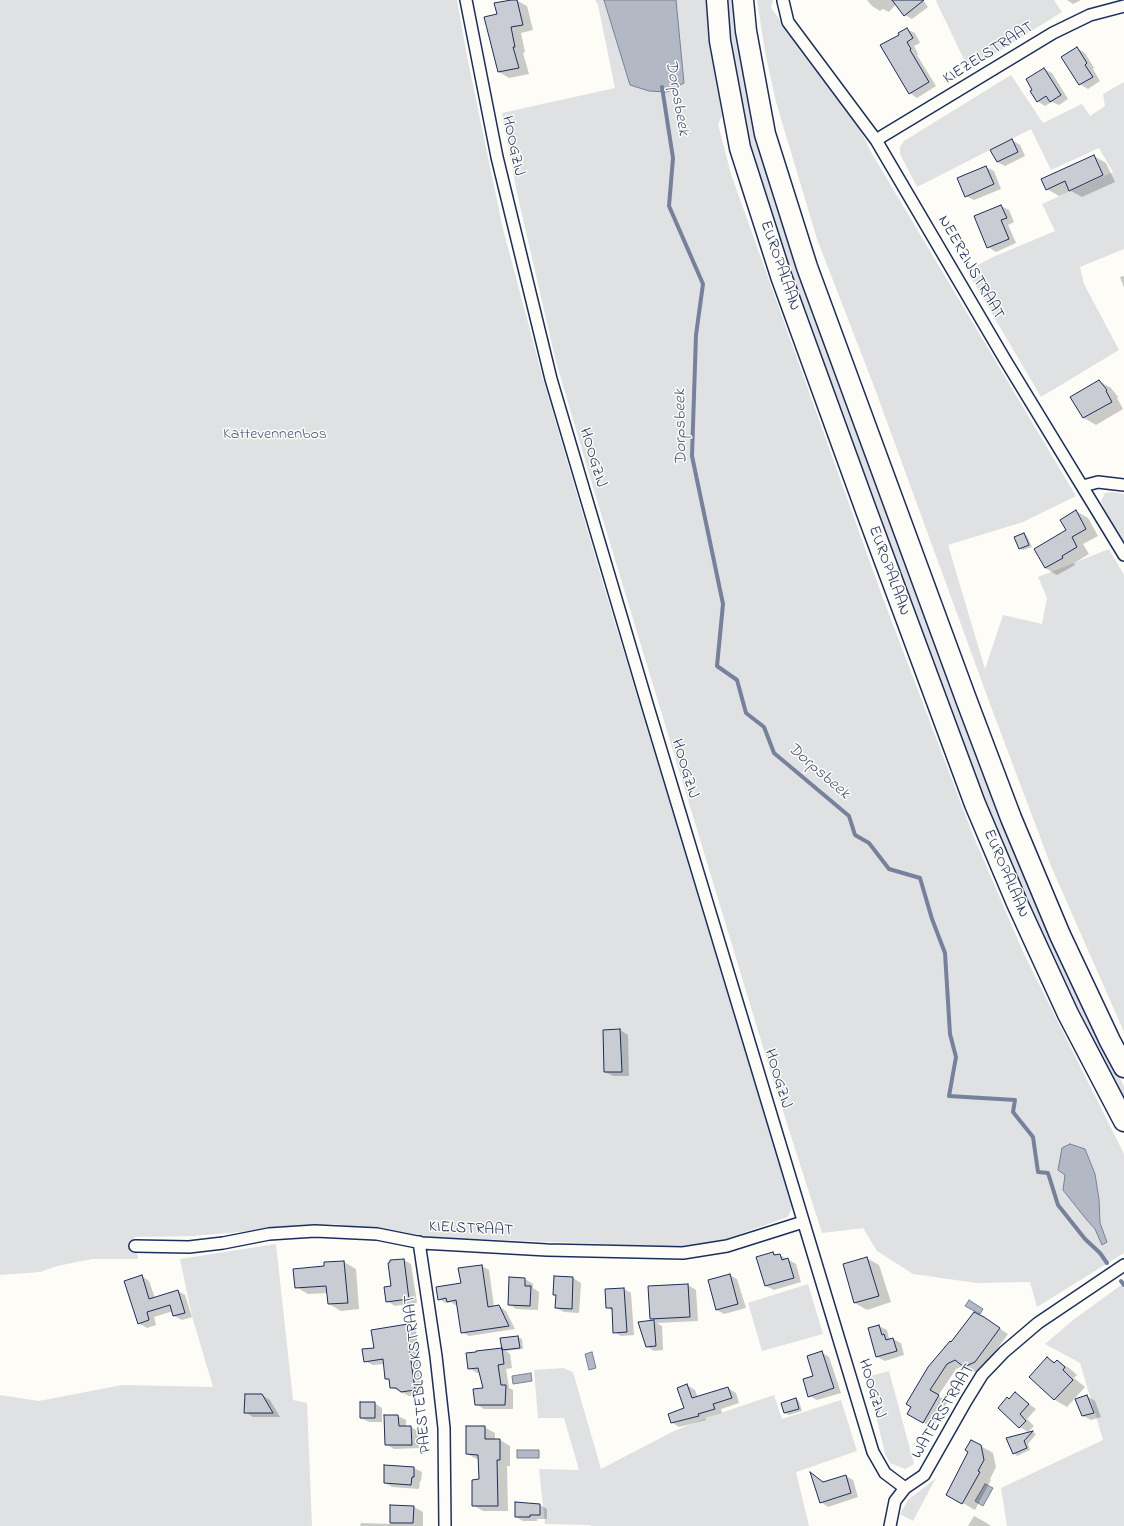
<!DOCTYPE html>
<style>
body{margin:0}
canvas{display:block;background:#fdfcf7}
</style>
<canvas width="1124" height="1526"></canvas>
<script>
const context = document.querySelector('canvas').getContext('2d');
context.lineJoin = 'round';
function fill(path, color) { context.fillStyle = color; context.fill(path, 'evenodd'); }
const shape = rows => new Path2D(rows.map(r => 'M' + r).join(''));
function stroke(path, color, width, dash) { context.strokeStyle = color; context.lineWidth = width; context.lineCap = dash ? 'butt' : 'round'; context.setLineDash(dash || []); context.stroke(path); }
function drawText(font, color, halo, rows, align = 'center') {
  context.font = font + ' "Indie Flower",sans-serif'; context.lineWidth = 3; context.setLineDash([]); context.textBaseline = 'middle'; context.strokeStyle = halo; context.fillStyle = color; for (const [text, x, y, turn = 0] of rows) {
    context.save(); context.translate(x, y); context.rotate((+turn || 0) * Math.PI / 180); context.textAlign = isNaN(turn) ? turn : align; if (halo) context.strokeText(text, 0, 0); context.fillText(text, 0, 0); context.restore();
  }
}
const green = shape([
 [0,0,457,0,467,56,503,229,542,375,601,577,792,1207,788,1217,720,1241,681,1247,426,1237,334,1224,193,1236,134,1237,138,1259,92,1259,57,1266,40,1272,0,1275],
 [595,0,604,0,630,85,683,83,676,0,706,0,711,50,722,116,718,124,731,174,881,593,973,835,1024,954,1124,1154,1124,1253,1037,1307,1030,1282,977,1283,913,1274,877,1251,863,1228,822,1233,773,1080,599,507,556,362,517,193,502,113,615,88,598,5],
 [1095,1174,1099,1199,1100,1223,1107,1242,1102,1245,1095,1229,1086,1219,1064,1190,1065,1175],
 [723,0,736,0,740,37,985,776,1033,899,1080,1000,1124,1086,1124,1101,1084,1027,1025,900,971,771,778,237,758,174,744,120,728,43],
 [757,0,773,0,771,8,857,123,871,152,1076,496,1023,522,948,545,985,669,1003,615,1042,624,1047,598,1038,577,1109,549,1124,575,1124,1032,1051,866,990,704,875,389,817,239,776,102,765,52],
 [937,0,1054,0,1062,12,969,70,936,1],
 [1011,75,1043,123,1082,104,1090,116,1105,106,1103,94,1124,82,1124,249,1080,267,1084,284,1119,350,1041,397,967,271,993,257,1055,231,1042,204,1113,172,1099,148,1051,170,1031,129,917,187,900,154,900,147,904,141],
 [1113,492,1124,494,1124,543,1105,511,1101,501,1105,493],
 [276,1244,293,1400,307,1403,312,1526,0,1526,0,1395,39,1401,122,1385,213,1387,192,1316,180,1259],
 [1124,1283,1124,1526,1007,1526,1001,1488,1103,1440,1080,1363,1045,1344,1073,1320],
 [808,1284,823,1334,762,1351,748,1303],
 [563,1368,573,1372,601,1469,672,1432,706,1418,774,1395,782,1419,841,1400,857,1451,796,1472,809,1526,591,1526,590,1525,545,1524,539,1469,579,1470,564,1418,538,1418,534,1370],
 [889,1371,914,1464,905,1469,890,1463,885,1454,867,1377],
 [936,1478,913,1521,900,1514,908,1500]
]);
const water = shape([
 [604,0,676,0,684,83,667,92,649,91,630,85,604,0],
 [1070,1144,1085,1149,1095,1174,1099,1199,1100,1223,1107,1242,1102,1245,1095,1229,1086,1219,1063,1190,1065,1175,1058,1170,1062,1148,1070,1144],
 [969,1300,983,1309,980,1314,965,1306,969,1300],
 [592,1352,596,1368,589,1370,585,1354,592,1352],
 [531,1373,532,1381,513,1384,512,1376,531,1373],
 [517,1450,539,1450,539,1458,517,1458,517,1450],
 [985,1484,993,1488,983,1506,975,1501,985,1484]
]);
const shadow = shape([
 [516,0,527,6,533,30,521,33,525,52,523,53,529,74,509,78,499,72,498,15],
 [867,0,900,0,889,12,883,9,880,11,872,6],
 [906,0,923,0,928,7,912,19,905,15],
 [1067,0,1081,0,1073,4],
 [907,29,915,33,920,43,914,46,918,54,917,55,936,86,917,98,910,93,900,35],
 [1077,48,1085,53,1094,68,1093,69,1100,81,1088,89,1080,84,1063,57],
 [1044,69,1052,73,1068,99,1059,105,1052,102,1045,106,1037,101,1033,90],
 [1012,140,1020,145,1025,156,1005,166,997,162],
 [1094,156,1106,163,1115,182,1082,197,1071,191,1059,196,1047,189],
 [986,167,994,171,1001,189,974,200,966,196],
 [1001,206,1009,210,1014,222,1008,225,1016,243,996,252,988,247],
 [1124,276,1124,288,1120,277],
 [1099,381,1111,388,1118,397,1117,398,1123,409,1096,425,1084,418,1072,397],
 [1076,511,1088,518,1098,536,1083,544,1089,554,1074,563,1075,565,1057,575,1045,568,1067,531],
 [1024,534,1027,536,1032,547,1023,550,1020,548],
 [620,1030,628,1035,629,1076,613,1076,605,1072,604,1031],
 [773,1253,778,1256,780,1255,796,1264,801,1282,774,1290,766,1286],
 [867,1258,879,1265,891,1302,867,1310,855,1303,844,1265],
 [404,1260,411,1264,417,1303,395,1306,387,1301],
 [344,1262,356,1269,359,1309,341,1311,329,1304,328,1293,308,1294,296,1287,325,1267],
 [482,1266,489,1270,494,1307,499,1306,506,1311,515,1329,469,1336,462,1332,458,1305,455,1305,451,1302,446,1303,439,1299,462,1284],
 [730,1275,737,1279,746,1308,724,1314,717,1310],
 [142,1276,149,1281,155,1298,178,1291,185,1295,192,1317,182,1320,174,1316,173,1311,154,1317,156,1325,147,1328,139,1323],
 [573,1278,581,1283,579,1313,564,1312,556,1308,556,1296,555,1295],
 [525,1279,533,1284,533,1288,539,1292,538,1310,516,1309,509,1304],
 [688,1285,696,1290,698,1321,657,1323,662,1326,663,1350,654,1351,646,1346,639,1323,656,1321,651,1318],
 [624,1289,631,1293,634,1335,621,1336,614,1332,613,1311,607,1307],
 [984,1318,1008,1334,984,1367,974,1372,964,1365,956,1369,938,1396,948,1401,933,1428,908,1414,912,1407,907,1404,923,1375,950,1342,952,1343],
 [408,1326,416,1330,418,1350,416,1350,422,1394,409,1396,391,1387,390,1381,386,1378,384,1364,373,1365,365,1361,375,1349],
 [879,1326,887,1330,889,1338,893,1339,901,1343,904,1355,885,1361,877,1357,869,1329],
 [518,1337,522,1339,523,1349,506,1351,510,1354,512,1368,506,1369,509,1388,513,1390,513,1409,484,1409,476,1404,484,1389,481,1373,477,1373,469,1368,502,1349,503,1350,502,1339],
 [821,1352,829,1357,841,1393,817,1400,809,1396],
 [1048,1358,1055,1363,1057,1361,1069,1368,1077,1375,1074,1378,1085,1387,1067,1407,1055,1400,1030,1377],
 [687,1385,695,1390,698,1398,728,1388,736,1393,739,1403,721,1409,722,1413,705,1418,706,1420,679,1427,671,1422,685,1408],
 [1015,1394,1036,1409,1027,1419,1034,1426,1028,1432,1020,1427,999,1408],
 [262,1395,270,1400,280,1417,253,1417,245,1412],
 [1087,1396,1095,1401,1101,1417,1091,1420,1083,1416],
 [796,1399,799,1401,802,1411,789,1415,785,1413],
 [374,1403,382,1408,382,1422,369,1422,361,1418],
 [385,1416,398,1416,406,1420,406,1427,411,1427,419,1432,419,1448,394,1449,386,1444],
 [484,1427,495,1433,495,1440,500,1440,510,1446,510,1466,507,1466,508,1511,483,1511,473,1505,480,1480,479,1460,467,1454],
 [1033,1432,1036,1434,1028,1444,1030,1450,1017,1456,1014,1453,1007,1439],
 [972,1441,993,1453,996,1467,990,1479,991,1480,975,1510,947,1494,969,1452],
 [414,1468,422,1472,421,1481,420,1481,419,1489,392,1487,385,1483],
 [812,1474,824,1483,846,1476,853,1480,858,1497,828,1507,821,1502],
 [540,1505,547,1509,547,1519,537,1519,537,1521,523,1521,516,1517],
 [391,1506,414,1507,423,1512,423,1526,360,1526,361,1523,391,1524],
 [974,1516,985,1522,991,1526,968,1526]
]);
const stream = shape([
 [662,87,673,158,669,206,703,284,696,335,692,456,723,604,717,666,737,680,746,713,764,727,774,753,849,816,855,835,869,843,889,869,920,878,932,919,945,953,950,1034,956,1057,949,1096,1015,1100,1013,1112,1033,1137,1038,1172,1048,1173,1058,1205,1085,1239,1100,1253,1107,1263],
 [1121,1281,1124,1285]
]);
const building = shape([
 [511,0,517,0,523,25,511,27,515,47,513,47,519,68,498,72,484,17,497,14,494,3,511,0],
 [892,0,924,0,904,16,892,0],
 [907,28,913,38,907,42,911,49,910,50,929,82,909,94,880,45,899,35,898,33,907,28],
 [1077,47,1087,63,1085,65,1093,77,1079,85,1061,57,1077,47],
 [1044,68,1061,95,1050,102,1046,96,1037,102,1030,91,1032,90,1026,79,1044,68],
 [1012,139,1018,152,997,162,990,150,1012,139],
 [1094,155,1103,175,1069,191,1065,181,1046,190,1041,179,1094,155],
 [986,166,994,184,965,197,957,178,986,166],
 [1001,205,1007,218,1001,220,1009,239,987,248,974,216,1001,205],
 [1099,380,1107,390,1106,391,1112,402,1083,418,1070,397,1099,380],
 [1076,510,1086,529,1072,537,1077,547,1062,556,1063,558,1045,568,1034,549,1066,530,1060,520,1076,510],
 [1024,533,1029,545,1019,549,1014,537,1024,533],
 [620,1029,622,1072,604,1072,603,1030,620,1029],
 [773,1252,774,1255,780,1254,782,1260,788,1258,794,1278,765,1286,756,1257,773,1252],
 [867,1257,879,1296,854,1303,843,1264,867,1257],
 [404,1259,409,1299,386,1302,384,1287,391,1286,388,1263,390,1262,390,1260,404,1259],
 [344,1261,348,1303,328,1304,326,1286,295,1288,293,1269,324,1266,324,1262,344,1261],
 [482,1265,488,1307,499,1305,509,1326,461,1333,456,1300,447,1302,446,1298,438,1300,436,1287,461,1283,458,1268,482,1265],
 [730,1274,738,1304,716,1310,708,1280,730,1274],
 [142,1275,149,1299,178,1290,185,1313,173,1316,170,1305,147,1312,149,1320,138,1324,124,1281,142,1275],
 [554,1276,573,1277,572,1309,555,1308,556,1295,553,1295,554,1276],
 [509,1277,525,1278,525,1286,531,1286,530,1306,508,1305,509,1277],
 [688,1284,690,1317,650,1319,648,1286,688,1284],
 [624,1288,627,1332,613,1333,612,1308,606,1308,605,1289,624,1288],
 [974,1312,984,1317,1000,1328,975,1362,964,1367,955,1360,947,1364,930,1390,939,1395,923,1423,907,1414,911,1407,906,1404,928,1367,950,1341,951,1342,974,1312],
 [654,1320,656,1346,646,1347,638,1322,654,1320],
 [408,1324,411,1346,409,1346,415,1390,401,1392,396,1388,390,1388,389,1379,385,1379,383,1359,364,1362,362,1349,374,1348,371,1330,408,1324],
 [879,1325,882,1335,884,1334,886,1340,893,1338,897,1351,876,1357,868,1328,879,1325],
 [518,1336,520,1348,502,1350,500,1338,518,1336],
 [502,1348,504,1364,498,1365,501,1385,506,1385,505,1405,475,1405,473,1389,483,1388,478,1368,468,1369,466,1353,476,1352,476,1351,502,1348],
 [822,1351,834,1388,808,1397,803,1379,813,1376,807,1356,822,1351],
 [1047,1357,1054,1363,1057,1360,1065,1367,1063,1370,1073,1380,1054,1400,1029,1377,1047,1357],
 [687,1384,692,1398,728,1387,732,1398,713,1404,715,1409,698,1414,699,1416,671,1423,668,1414,684,1408,677,1388,687,1384],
 [1015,1392,1029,1404,1020,1414,1026,1421,1019,1428,998,1408,1007,1397,1009,1399,1015,1392],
 [245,1394,262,1394,273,1413,244,1413,245,1394],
 [1087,1395,1094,1413,1082,1416,1075,1399,1087,1395],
 [796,1398,799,1409,784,1413,781,1403,796,1398],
 [360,1402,375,1402,375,1418,360,1418,360,1402],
 [384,1415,398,1415,399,1426,411,1426,412,1445,385,1445,384,1415],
 [466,1426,485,1426,485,1439,500,1439,500,1460,497,1460,498,1506,472,1506,472,1480,479,1479,478,1455,466,1454,466,1426],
 [1033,1431,1024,1441,1027,1448,1013,1454,1006,1438,1033,1431],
 [971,1440,981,1445,984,1460,978,1471,980,1472,962,1504,946,1495,968,1452,965,1450,971,1440],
 [384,1465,414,1467,414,1477,412,1477,411,1485,384,1483,384,1465],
 [810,1472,823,1482,846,1475,851,1493,820,1503,810,1472],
 [515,1502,540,1504,540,1515,530,1515,530,1517,515,1517,515,1502],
 [390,1505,414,1506,413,1523,390,1523,390,1505]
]);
const street = shape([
 [466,0,497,157,551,379,648,707,873,1452,885,1473,905,1488],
 [783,1,788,22,876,140,1004,358,1124,555],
 [876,140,1053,33,1090,15,1124,6],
 [1083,486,1098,482,1124,485],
 [419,1242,436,1356,444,1428,445,1526],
 [135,1246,189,1247,223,1243,269,1234,315,1231,377,1234,422,1243,547,1250,683,1253,727,1246,803,1222],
 [890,1526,895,1501,905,1488,924,1475,966,1401,982,1375,1004,1352,1038,1323,1124,1265]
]);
const highway = shape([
 [717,0,720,41,740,148,781,276,866,510,975,804,1017,903,1068,1014,1124,1121],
 [743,0,746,31,765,134,807,267,966,699,1011,818,1060,935,1110,1041,1124,1067]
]);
const streetNames = [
 ["KIEZELSTRAAT",989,54,-32],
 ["HOOGZIJ",512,146,78],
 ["EUROPALAAN",779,266,71],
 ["NEERZIJSTRAAT",970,268,60],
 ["HOOGZIJ",592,458,73],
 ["EUROPALAAN",888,571,70],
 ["HOOGZIJ",684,769,73],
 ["EUROPALAAN",1005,874,67],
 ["HOOGZIJ",777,1079,73],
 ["KIELSTRAAT",471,1230,3],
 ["PAESTEBLOOKSTRAAT",419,1374,-96],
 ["HOOGZIJ",871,1389,73],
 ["WATERSTRAAT",944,1412,-59]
];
const parkNames = [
 ["Kattevennenbos",275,435]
];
const waterNames = [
 ["Dorpsbeek",676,98,80],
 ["Dorpsbeek",682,427,-91],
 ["Dorpsbeek",818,772,41]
];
fill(green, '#e0e1e3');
fill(water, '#b3b8c5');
stroke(water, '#76819c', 1);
fill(shadow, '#0003');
stroke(stream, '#76819c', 4);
fill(building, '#c9ccd3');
stroke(building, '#1b2f5e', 1);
stroke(street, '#1b2f5e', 14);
stroke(highway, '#1b2f5e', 23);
stroke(street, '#fdfcf7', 11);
stroke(highway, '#fdfcf7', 20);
drawText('16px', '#1b2f5e', '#fdfcf7', streetNames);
drawText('16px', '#4c5c7f', '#fdfcf7', parkNames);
drawText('italic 17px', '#49587d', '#fdfcf7', waterNames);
</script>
